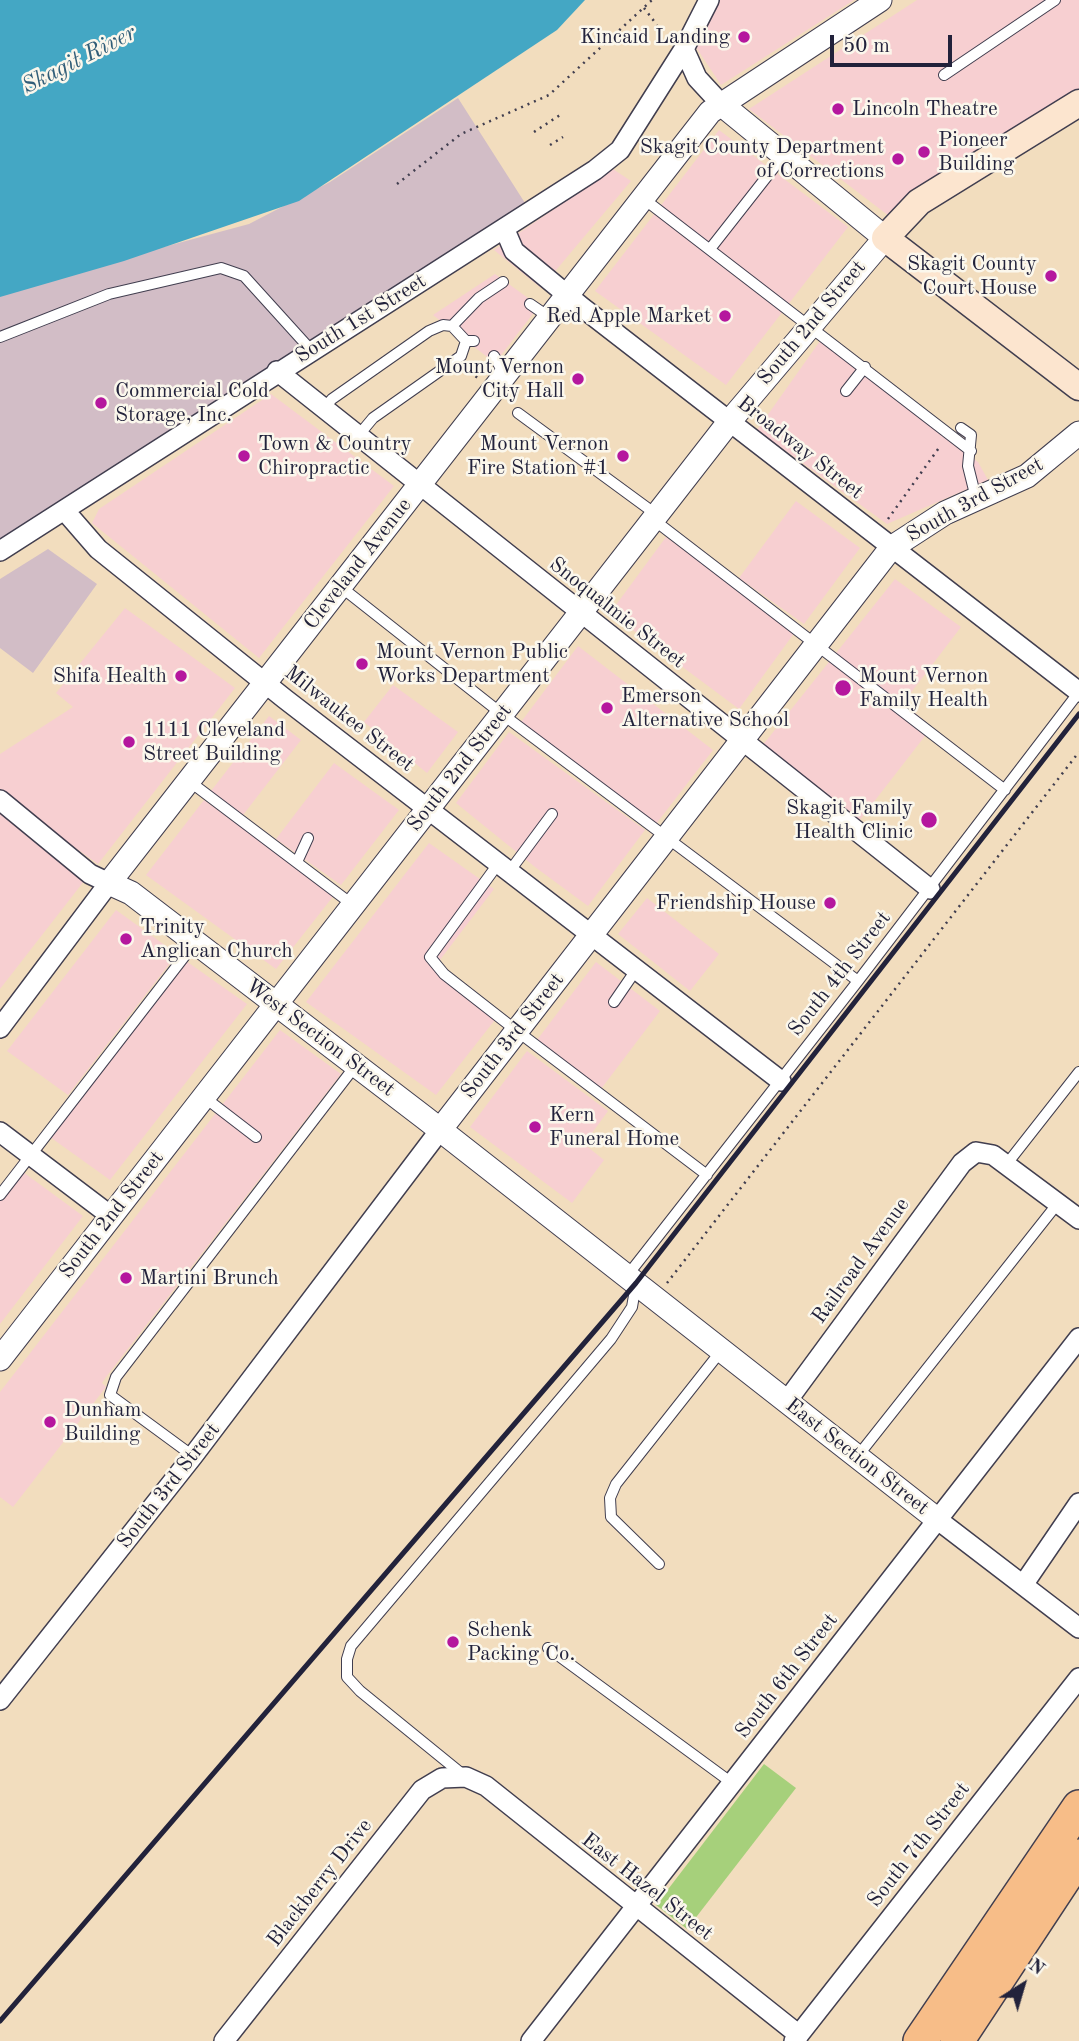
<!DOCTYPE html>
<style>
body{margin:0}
#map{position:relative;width:1079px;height:2041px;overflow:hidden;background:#f2ddbe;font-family:"Old Standard TT",serif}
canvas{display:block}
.north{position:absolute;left:988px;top:1950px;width:70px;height:70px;-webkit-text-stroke:5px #fbf7ec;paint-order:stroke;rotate:37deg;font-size:19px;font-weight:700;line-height:28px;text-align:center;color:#22223b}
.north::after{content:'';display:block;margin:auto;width:24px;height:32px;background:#22223b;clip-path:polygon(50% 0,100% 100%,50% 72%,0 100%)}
.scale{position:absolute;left:830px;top:35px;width:122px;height:32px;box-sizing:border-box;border:4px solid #22223b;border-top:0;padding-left:9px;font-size:21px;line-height:24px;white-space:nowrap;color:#22223b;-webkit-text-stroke:5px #fbf7ec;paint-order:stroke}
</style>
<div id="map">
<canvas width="1079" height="2041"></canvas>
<div class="north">N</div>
<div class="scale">50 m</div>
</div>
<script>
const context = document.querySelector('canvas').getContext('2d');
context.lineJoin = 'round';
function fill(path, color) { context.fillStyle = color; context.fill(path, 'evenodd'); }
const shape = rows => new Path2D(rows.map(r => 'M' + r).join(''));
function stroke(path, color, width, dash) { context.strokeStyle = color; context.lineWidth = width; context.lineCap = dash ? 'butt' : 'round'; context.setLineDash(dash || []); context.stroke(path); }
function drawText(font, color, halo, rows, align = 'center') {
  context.font = font + ' "Old Standard TT",serif'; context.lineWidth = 5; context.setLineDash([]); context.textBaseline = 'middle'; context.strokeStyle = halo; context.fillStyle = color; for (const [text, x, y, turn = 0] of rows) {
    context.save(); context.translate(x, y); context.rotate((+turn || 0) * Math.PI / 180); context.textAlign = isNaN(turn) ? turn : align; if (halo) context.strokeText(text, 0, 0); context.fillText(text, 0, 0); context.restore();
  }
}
const built = shape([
 [714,0,854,0,721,85,694,44],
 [917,0,1079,0,1079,89,889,216,749,109],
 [719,130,848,227,726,385,595,291],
 [613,169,631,181,541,288,494,250],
 [495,274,539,306,495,363,433,315],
 [820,341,978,462,988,480,887,524,757,430],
 [271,394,394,486,259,658,92,523,99,509],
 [796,501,860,548,804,624,739,578],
 [666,537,795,632,739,709,610,613],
 [895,579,961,627,903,703,932,727,859,821,762,746],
 [125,608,235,688,98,864,0,794,0,754,73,707,56,693],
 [578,646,713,750,656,824,521,722],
 [393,685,458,732,427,773,364,722],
 [269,716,301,740,243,815,211,791],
 [509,732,645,830,588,906,535,867,456,803],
 [334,763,399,810,341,885,276,839],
 [204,800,335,894,276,969,146,875],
 [0,813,88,876,0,989],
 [429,843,494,889,433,969,498,1016,436,1095,306,1002],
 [647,898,719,954,690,991,618,934],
 [116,910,177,954,68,1095,7,1051],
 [186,961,247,1004,110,1180,50,1137],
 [596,962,660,1011,601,1089,537,1040],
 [280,1030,341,1074,106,1377,102,1383,106,1387,13,1507,0,1497,0,1392],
 [527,1051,608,1111,584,1144,604,1160,572,1203,470,1127],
 [23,1172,83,1216,0,1324,0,1201]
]);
const industrial = shape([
 [458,98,525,203,0,539,0,291,249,224,330,182],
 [48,549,97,584,33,673,0,648,0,579]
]);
const green = shape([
 [764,1764,796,1788,687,1929,656,1905]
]);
const water = shape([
 [0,0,585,0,557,30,299,201,124,261,0,297]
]);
const path = shape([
 [644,8,657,25],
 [534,132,560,115],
 [550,145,563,137],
 [397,184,461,134,549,95,652,0],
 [470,372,479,379],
 [888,519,941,445],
 [667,1283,1079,752]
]);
const service = shape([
 [944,75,1055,0],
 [644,199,971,451],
 [710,249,783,156],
 [530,304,549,317],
 [452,326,466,341,474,341],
 [0,337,109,294,221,268,244,276,311,350],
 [494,356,504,374],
 [846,391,865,367],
 [323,409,332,399,429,331,443,325,452,326,479,298,503,282],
 [518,413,657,515],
 [961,428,971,435,968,466,976,498],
 [358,436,373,418,461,356,466,341],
 [654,520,1005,790],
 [341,587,502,714,858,981],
 [189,781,353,905],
 [297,862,308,838],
 [498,864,430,957,444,974,517,1031,707,1175],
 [509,872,552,814],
 [614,1002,636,970],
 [204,1097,256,1137],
 [1006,1165,1079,1072],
 [0,1195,194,944],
 [627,1276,858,981,1079,692],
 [193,1456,110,1395,116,1377,356,1065],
 [857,1457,1058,1203],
 [659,1564,611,1517,610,1498,616,1484,721,1351],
 [548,1648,732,1783],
 [462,1774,360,1691,347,1677,347,1659,351,1646,611,1339,632,1307,636,1284]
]);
const minor = shape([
 [684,49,697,78,721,104],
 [505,230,514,251,583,308,1079,692],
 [277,371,930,889],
 [65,511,98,549,285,699,781,1081],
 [0,551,595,170,620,150,684,49,709,0],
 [0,800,90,874,109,883,0,1028],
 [0,1132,111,1216],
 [787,1401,962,1163,976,1152,993,1155,1079,1219],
 [938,1520,1079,1628],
 [1023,1585,1079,1503],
 [0,1700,193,1456,440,1130],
 [224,2041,422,1790,442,1778,466,1777,486,1786,799,2035],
 [531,2041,1079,1338],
 [794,2041,1079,1678]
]);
const tertiary = shape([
 [880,0,710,112,109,883,131,893,425,1118,938,1520],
 [440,1130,891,548,945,513,1027,476,1079,433],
 [0,1359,729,422,885,238,721,104]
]);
const secondary = shape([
 [1079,103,919,202,885,238,1079,387]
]);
const motorway = shape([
 [920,2041,1079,1807],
 [957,2041,1079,1856]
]);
const rail = shape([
 [0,2021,636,1283,1079,714]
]);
const markers = [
 [744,37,7,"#b5179e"],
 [838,109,7,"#b5179e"],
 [924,152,7,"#b5179e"],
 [898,159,7,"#b5179e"],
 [1051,276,7,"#b5179e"],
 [725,316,7,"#b5179e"],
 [578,379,7,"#b5179e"],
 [101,403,7,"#b5179e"],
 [244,456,7,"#b5179e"],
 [623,456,7,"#b5179e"],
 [362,664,7,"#b5179e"],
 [181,676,7,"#b5179e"],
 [843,688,9,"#b5179e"],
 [607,708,7,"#b5179e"],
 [129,742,7,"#b5179e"],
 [929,820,9,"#b5179e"],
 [830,903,7,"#b5179e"],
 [126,939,7,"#b5179e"],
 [535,1127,7,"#b5179e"],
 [126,1278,7,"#b5179e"],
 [50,1422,7,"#b5179e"],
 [453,1642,7,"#b5179e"]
];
const poiNames = [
 ["Kincaid Landing",730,37,"right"],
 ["Lincoln Theatre",852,109],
 ["Pioneer",938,140],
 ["Building",938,164],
 ["Skagit County Department",884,147,"right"],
 ["of Corrections",884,171,"right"],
 ["Skagit County",1037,264,"right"],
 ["Court House",1037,288,"right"],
 ["Red Apple Market",711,316,"right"],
 ["Mount Vernon",564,367,"right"],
 ["City Hall",564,391,"right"],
 ["Commercial Cold",115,391],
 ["Storage, Inc.",115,415],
 ["Town & Country",258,444],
 ["Chiropractic",258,468],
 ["Mount Vernon",609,444,"right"],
 ["Fire Station #1",609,468,"right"],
 ["Mount Vernon Public",376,652],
 ["Works Department",376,676],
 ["Shifa Health",167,676,"right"],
 ["Mount Vernon",859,676],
 ["Family Health",859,700],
 ["Emerson",621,696],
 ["Alternative School",621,720],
 ["1111 Cleveland",143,730],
 ["Street Building",143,754],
 ["Skagit Family",913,808,"right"],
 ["Health Clinic",913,832,"right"],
 ["Friendship House",816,903,"right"],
 ["Trinity",140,927],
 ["Anglican Church",140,951],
 ["Kern",549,1115],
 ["Funeral Home",549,1139],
 ["Martini Brunch",140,1278],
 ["Dunham",64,1410],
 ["Building",64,1434],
 ["Schenk",467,1630],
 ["Packing Co.",467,1654]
];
const streetNames = [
 ["South 1st Street",361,319,-32],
 ["South 2nd Street",812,323,-50],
 ["Broadway Street",800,448,38],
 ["South 3rd Street",975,500,-29],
 ["Cleveland Avenue",358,564,-52],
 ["Snoqualmie Street",617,613,38],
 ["Milwaukee Street",349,719,38],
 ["South 2nd Street",460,768,-52],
 ["South 4th Street",840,974,-52],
 ["South 3rd Street",513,1036,-52],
 ["West Section Street",320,1038,37],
 ["South 2nd Street",112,1215,-52],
 ["Railroad Avenue",861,1261,-54],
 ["East Section Street",857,1457,38],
 ["South 3rd Street",169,1486,-52],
 ["South 6th Street",787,1676,-52],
 ["South 7th Street",919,1845,-52],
 ["Blackberry Drive",320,1883,-52],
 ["East Hazel Street",647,1887,38]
];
const waterNames = [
 ["Skagit River",79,60,-27]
];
fill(built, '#f7cfd1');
fill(industrial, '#d2bdc6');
fill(green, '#a6d07b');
fill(water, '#44a7c4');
stroke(service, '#413e4f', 12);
stroke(minor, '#413e4f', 22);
stroke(tertiary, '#413e4f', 25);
stroke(secondary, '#413e4f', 29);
stroke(motorway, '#413e4f', 36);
stroke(path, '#413e4f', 2.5, [2, 5]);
stroke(service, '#fff', 10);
stroke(minor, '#fff', 19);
stroke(tertiary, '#fff', 23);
stroke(secondary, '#fce5cf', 26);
stroke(motorway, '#f7bd88', 33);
stroke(rail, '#22223b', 5);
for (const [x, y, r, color] of markers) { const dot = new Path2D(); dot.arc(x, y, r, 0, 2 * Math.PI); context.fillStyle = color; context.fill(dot); stroke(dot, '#fbf7ec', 2.5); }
drawText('21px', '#22223b', '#fbf7ec', poiNames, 'left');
drawText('21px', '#22223b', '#fbf7ec', streetNames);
drawText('italic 23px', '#315e79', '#fbf7ec', waterNames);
</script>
